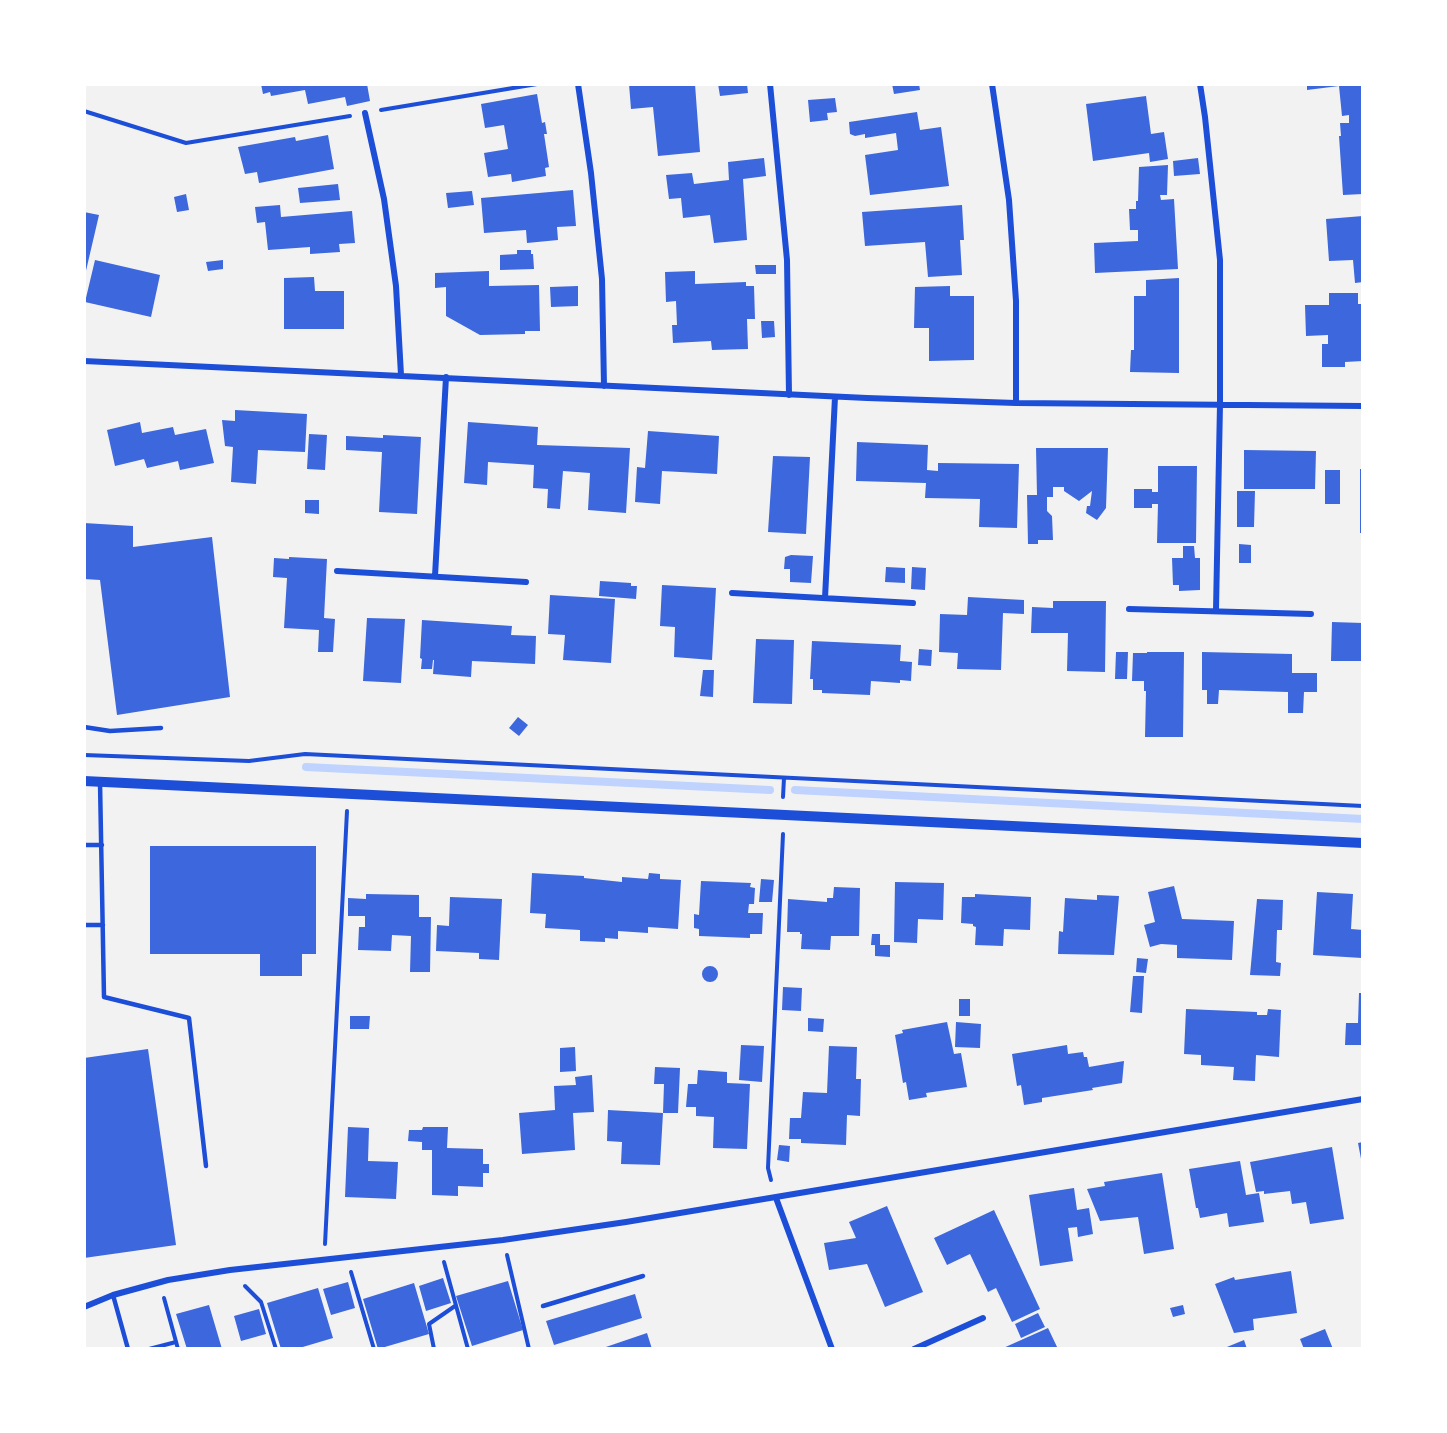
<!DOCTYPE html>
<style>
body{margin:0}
#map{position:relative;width:1447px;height:1433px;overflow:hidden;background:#f2f2f2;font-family:Mulish,sans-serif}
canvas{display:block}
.frame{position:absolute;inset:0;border:86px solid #fff;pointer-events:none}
</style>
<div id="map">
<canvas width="1447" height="1433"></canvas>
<div class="frame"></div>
</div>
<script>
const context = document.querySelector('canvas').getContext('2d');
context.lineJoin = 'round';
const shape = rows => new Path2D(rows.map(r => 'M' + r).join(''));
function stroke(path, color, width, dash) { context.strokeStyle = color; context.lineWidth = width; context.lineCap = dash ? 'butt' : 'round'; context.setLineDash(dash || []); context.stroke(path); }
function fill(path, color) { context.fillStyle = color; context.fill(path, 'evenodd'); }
const stream = shape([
 [306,767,770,790],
 [795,790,1363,819]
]);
const building = shape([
 [261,84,367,84,370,101,347,106,345,97,308,104,305,90,271,96,270,92,263,94],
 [629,84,695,84,700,152,658,156,653,107,631,109],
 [718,84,747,84,748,93,720,96],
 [892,84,919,84,920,90,894,94],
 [1307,84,1363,84,1363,194,1343,195,1339,136,1341,136,1340,123,1349,123,1349,115,1342,116,1339,86,1307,90],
 [537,94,542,123,545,122,547,134,544,134,549,167,545,168,546,176,512,182,511,174,488,177,484,153,508,149,504,125,485,128,481,104],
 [1146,96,1151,134,1164,132,1168,159,1150,162,1149,153,1093,161,1086,104],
 [835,98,837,112,827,113,828,120,810,122,808,100],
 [917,112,920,130,941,127,949,186,870,195,865,155,898,150,896,133,865,138,865,134,855,136,850,134,849,122],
 [328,135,334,169,259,183,257,172,245,174,238,147,295,137,296,141],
 [764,158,766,176,743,179,747,240,714,243,710,215,683,218,681,198,669,199,666,175,692,173,694,184,729,180,728,162],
 [1198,158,1200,174,1174,176,1173,161],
 [1168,165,1167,195,1160,195,1161,200,1174,199,1178,269,1095,273,1094,243,1138,241,1138,230,1130,230,1129,209,1136,209,1136,201,1138,201,1139,167],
 [338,184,340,200,300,203,298,188],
 [573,190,576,226,557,227,558,240,527,243,526,230,484,233,481,198],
 [472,191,474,205,448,208,446,193],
 [186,194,189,210,177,212,174,197],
 [280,205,281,217,352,211,355,243,339,244,340,252,310,254,310,247,268,250,265,222,257,223,255,207],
 [962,205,964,240,960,240,962,275,928,277,925,242,865,246,862,212],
 [84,212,99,215,85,275,84,275],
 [1363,216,1363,282,1355,283,1353,260,1329,261,1326,219],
 [517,250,531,250,531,254,533,254,534,269,500,270,500,255,517,254],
 [95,260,160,275,151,317,85,302],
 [223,260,223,269,208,271,206,262],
 [755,265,776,265,776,274,756,274],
 [489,271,489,286,539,285,540,331,525,331,525,334,480,335,446,316,446,287,435,288,435,273],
 [695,271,695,284,746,282,746,286,754,286,755,319,747,319,748,349,712,350,711,341,673,343,672,325,677,325,676,301,666,302,665,272],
 [314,277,315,291,344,291,344,329,284,329,284,278],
 [1179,278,1179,373,1130,372,1131,350,1134,350,1134,296,1146,296,1146,280],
 [578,286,578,306,551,307,550,287],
 [950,286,950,296,974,296,974,360,929,361,929,328,914,328,915,287],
 [1329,293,1358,293,1358,304,1363,304,1363,361,1345,362,1345,367,1322,367,1322,344,1328,344,1328,335,1306,336,1305,305,1329,305],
 [761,321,774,321,775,337,762,338],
 [235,410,307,414,305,452,258,450,256,484,231,482,233,447,225,446,222,420,235,421],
 [140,422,142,433,173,427,175,435,206,429,214,463,180,470,178,461,147,468,144,459,115,466,107,430],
 [468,422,538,427,537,445,630,448,626,513,588,510,590,473,563,471,560,509,547,508,548,489,533,488,534,465,488,462,487,485,464,483],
 [648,431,719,436,717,474,662,471,660,504,635,502,637,467,645,468],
 [309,434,327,435,325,470,307,469],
 [383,435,421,437,417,514,379,512,382,452,346,450,346,436,383,438],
 [857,442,928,445,927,470,938,471,938,463,1019,464,1017,528,979,527,980,499,925,498,926,483,856,481],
 [1036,448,1108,448,1106,508,1097,520,1086,513,1087,506,1090,506,1092,491,1079,501,1064,491,1064,487,1053,487,1053,497,1047,497,1047,511,1052,516,1053,540,1038,540,1038,544,1028,544,1027,495,1037,495],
 [1244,450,1316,451,1315,489,1244,489],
 [773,456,810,457,806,534,768,532],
 [1158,466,1197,466,1196,543,1157,543,1158,504,1152,504,1152,508,1134,508,1134,489,1152,489,1152,492,1158,492],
 [1360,469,1363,469,1363,533,1360,533],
 [1325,470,1340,470,1340,504,1325,504],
 [1237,491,1255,491,1254,527,1237,527],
 [305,500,319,500,319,514,305,513],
 [84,523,133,526,133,547,212,537,230,697,117,715,100,580,84,579],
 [1239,544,1251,545,1251,563,1239,563],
 [1183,546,1194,546,1195,558,1200,558,1200,590,1179,591,1179,585,1173,585,1172,558,1183,558],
 [791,555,813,556,811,583,790,582,790,569,784,569,785,557],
 [289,557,327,559,324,618,335,619,333,652,318,652,319,630,284,628,287,578,273,577,274,558,289,559],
 [886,567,905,568,905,583,885,582],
 [912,567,926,568,925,590,911,589],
 [600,581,631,583,631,586,637,586,636,599,599,596],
 [662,585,716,588,712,660,674,657,675,627,660,626],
 [550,595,615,599,611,663,563,660,565,635,548,634],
 [968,597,1024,600,1024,614,1003,613,1001,670,957,669,958,653,939,652,940,614,967,615],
 [1053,601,1106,601,1105,672,1067,671,1068,633,1031,633,1032,607,1053,608],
 [367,618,405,619,401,683,363,681],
 [422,620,512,626,511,635,536,636,535,664,472,661,471,677,433,674,434,660,433,660,432,669,421,669,422,659,420,658],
 [1332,622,1363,623,1363,661,1331,661],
 [756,639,794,640,792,704,753,703],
 [812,641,901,645,900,661,912,662,911,681,900,680,900,683,871,681,870,695,822,693,822,690,813,690,813,679,810,679],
 [919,649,932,650,931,666,918,665],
 [1116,652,1128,652,1127,679,1115,679],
 [1147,652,1184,652,1183,737,1145,737,1146,691,1144,691,1144,681,1132,681,1133,653,1147,653],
 [1202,652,1292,654,1292,673,1317,673,1317,692,1304,692,1303,713,1288,713,1288,692,1219,690,1218,704,1207,704,1207,690,1202,690],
 [703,670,714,670,713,697,700,696],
 [518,717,528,725,519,736,509,728],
 [150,846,316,846,316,954,302,954,302,976,260,976,260,954,150,954],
 [532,873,584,876,584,878,622,882,622,877,648,879,649,873,660,874,660,879,681,880,678,929,648,927,648,933,618,931,618,939,605,938,605,942,580,941,580,930,545,928,546,914,530,913],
 [761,879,774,880,772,902,759,902],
 [701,881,751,883,750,887,755,888,754,904,749,904,748,913,763,913,762,934,750,934,750,938,699,936,699,929,694,928,694,914,699,915],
 [895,882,944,883,943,920,918,919,917,943,894,942],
 [1174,886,1182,919,1234,921,1232,960,1177,958,1177,945,1161,944,1150,947,1144,925,1155,922,1148,892],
 [834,887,860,888,859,936,831,936,830,950,801,949,802,934,800,934,800,932,787,932,788,899,827,902,827,898,833,898],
 [1317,892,1353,894,1351,929,1363,930,1362,958,1313,955],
 [366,894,419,895,419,917,431,917,430,972,410,972,411,936,392,935,391,951,358,950,359,927,365,927,365,916,348,916,348,898,366,899],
 [975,894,1031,897,1030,930,1004,929,1003,946,975,945,976,927,973,926,973,924,961,923,962,897,975,897],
 [1097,895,1119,896,1114,955,1058,954,1059,931,1063,932,1065,898,1097,900],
 [450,897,502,899,499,960,479,959,479,953,436,951,437,925,449,926],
 [1257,899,1283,900,1282,930,1277,930,1276,962,1281,963,1280,976,1250,975],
 [872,934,880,934,880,945,890,945,890,957,875,956,875,945,871,945],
 [1137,958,1148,959,1146,973,1136,972],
 '702 974a8 8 0 1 1 16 0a8 8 0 1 1-16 0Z',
 [1133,976,1144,976,1142,1013,1130,1012],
 [783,987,802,988,801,1011,782,1010],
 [1359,993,1363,993,1363,1045,1345,1045,1346,1023,1358,1023],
 [959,999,970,999,970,1016,959,1016],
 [1186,1009,1257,1012,1257,1015,1267,1015,1268,1009,1281,1010,1279,1057,1256,1055,1255,1081,1233,1080,1234,1067,1201,1065,1201,1055,1184,1054],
 [350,1016,370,1016,369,1029,350,1029],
 [808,1018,824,1019,823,1032,808,1031],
 [947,1022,954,1054,961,1053,967,1087,926,1093,927,1097,909,1100,906,1082,903,1083,895,1035,903,1033,902,1030],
 [956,1022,981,1024,980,1048,955,1047],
 [741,1045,764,1046,762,1082,739,1080],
 [1067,1045,1068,1054,1083,1052,1084,1057,1087,1057,1089,1067,1124,1061,1122,1083,1092,1088,1093,1090,1042,1098,1042,1102,1024,1105,1021,1085,1017,1086,1012,1054],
 [829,1046,857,1047,856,1079,861,1079,860,1116,847,1115,846,1145,801,1143,801,1139,789,1139,790,1118,801,1118,803,1092,827,1093],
 [575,1047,576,1071,560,1072,560,1048],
 [148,1049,176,1245,84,1258,84,1058],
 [655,1067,680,1068,678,1113,663,1113,664,1084,654,1084],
 [698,1070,727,1072,727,1083,750,1084,747,1149,713,1148,714,1117,696,1116,696,1107,686,1107,688,1084,697,1084],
 [592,1075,594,1112,573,1113,575,1150,522,1154,519,1113,555,1110,554,1086,576,1085,575,1077],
 [608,1110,663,1113,660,1165,621,1164,622,1142,607,1141],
 [348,1127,369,1128,368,1161,398,1162,396,1199,345,1197],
 [423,1127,448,1127,447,1148,483,1149,483,1164,489,1164,489,1173,483,1173,483,1187,458,1186,458,1196,432,1195,432,1150,422,1150,422,1142,408,1141,409,1130,422,1130],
 [1363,1142,1363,1164,1362,1164,1358,1143],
 [779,1145,790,1146,789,1162,777,1160],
 [1332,1147,1344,1219,1310,1224,1306,1202,1292,1204,1290,1191,1264,1194,1264,1191,1256,1192,1250,1162],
 [1240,1161,1246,1195,1259,1193,1264,1222,1229,1227,1227,1213,1200,1218,1198,1208,1196,1208,1189,1169],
 [1162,1173,1174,1249,1144,1254,1138,1217,1100,1221,1087,1189,1105,1186,1104,1182],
 [1074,1188,1077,1210,1089,1208,1093,1234,1078,1237,1077,1227,1068,1228,1073,1261,1040,1266,1029,1195],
 [887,1206,923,1292,885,1307,867,1264,829,1270,824,1243,856,1238,849,1222],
 [994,1210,1040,1309,1012,1322,996,1288,988,1292,970,1254,947,1265,934,1238],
 [1291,1271,1297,1313,1253,1319,1254,1330,1234,1333,1215,1284,1234,1277,1235,1280],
 [443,1278,451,1303,426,1311,419,1286],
 [508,1281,523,1330,472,1346,456,1296],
 [348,1282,355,1308,331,1315,323,1289],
 [414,1283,429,1334,378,1349,363,1299],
 [318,1288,333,1338,296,1349,281,1349,267,1303],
 [635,1294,642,1318,554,1345,546,1321],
 [209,1305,222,1349,187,1349,176,1314],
 [1183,1305,1185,1314,1173,1317,1170,1308],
 [259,1309,266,1334,241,1341,234,1316],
 [1038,1313,1045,1327,1021,1338,1015,1324],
 [1048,1328,1058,1349,1001,1349],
 [1325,1329,1333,1349,1304,1349,1300,1339],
 [647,1333,652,1349,600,1349],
 [1244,1340,1247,1349,1222,1349]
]);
const path = shape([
 [381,110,537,84],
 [84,111,186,143,350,116],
 [84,755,249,761,305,754,1363,806],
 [783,797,784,778],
 [771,1180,768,1168,783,834],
 [325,1244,347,811],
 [507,1255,529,1349],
 [444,1262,468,1349],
 [351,1272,374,1349],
 [245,1286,261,1302,276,1349],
 [164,1298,178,1349],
 [149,1349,176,1342],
 [434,1349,429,1324,455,1306]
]);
const service = shape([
 [84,727,110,731,161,728],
 [100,782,104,997,189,1018,206,1166],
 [84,845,102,845],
 [84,925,103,925],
 [113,1295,128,1349],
 [543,1306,643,1276]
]);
const minor = shape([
 [578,84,591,173,602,279,604,386],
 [770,84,787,260,789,395],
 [992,84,1009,200,1016,301,1016,403],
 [1200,84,1205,117,1220,260,1220,404,1216,610],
 [365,113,384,199,396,286,401,375],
 [84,361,867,398,1016,403,1363,406],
 [337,571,526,582],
 [435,576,446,377],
 [732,593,913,603],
 [825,598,835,397],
 [1129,609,1311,614],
 [776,1198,832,1349],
 [84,1307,113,1295,168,1280,230,1270,503,1240,626,1222,1363,1099],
 [914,1349,983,1318]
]);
const tertiary = shape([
 [84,781,1363,843]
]);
stroke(stream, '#bfd3fe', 8);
fill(building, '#3d67dc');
stroke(path, '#1d4ed8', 4);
stroke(service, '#1d4ed8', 4.5);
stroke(minor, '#1d4ed8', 6);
stroke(tertiary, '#1d4ed8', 10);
</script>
